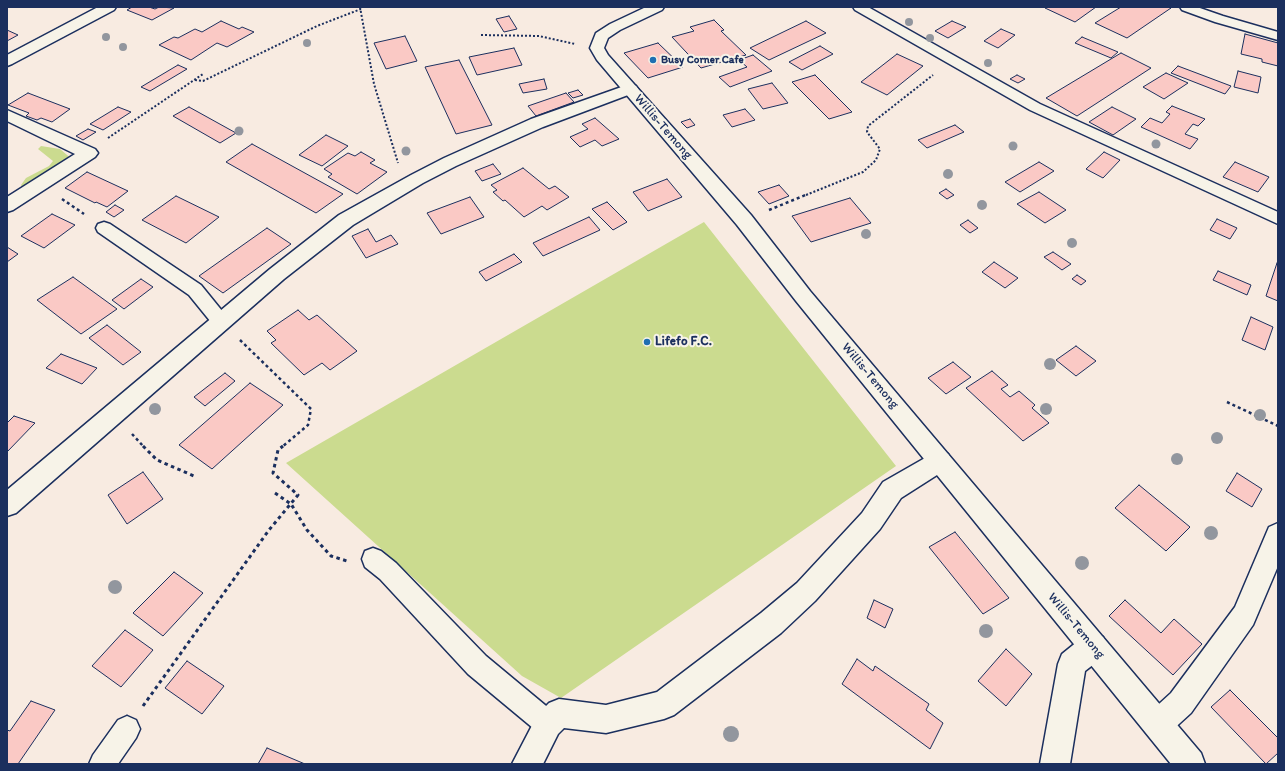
<!DOCTYPE html>
<style>
body{margin:0}
#map{position:relative;width:1285px;height:771px;overflow:hidden;background:#f8ebe1;font-family:Itim,sans-serif}
canvas{display:block}
.frame{position:absolute;inset:0;border:8px solid #1b2f5e;pointer-events:none}
</style>
<div id="map">
<canvas width="1285" height="771"></canvas>
<div class="frame"></div>
</div>
<script>
const context = document.querySelector('canvas').getContext('2d');
context.lineJoin = 'round';
function fill(path, color) { context.fillStyle = color; context.fill(path, 'evenodd'); }
const shape = rows => new Path2D(rows.map(r => 'M' + r).join(''));
function stroke(path, color, width, dash) { context.strokeStyle = color; context.lineWidth = width; context.lineCap = dash ? 'butt' : 'round'; context.setLineDash(dash || []); context.stroke(path); }
function drawText(font, color, halo, rows, align = 'center') {
  context.font = font + ' Itim,sans-serif'; context.lineWidth = 4; context.setLineDash([]); context.textBaseline = 'middle'; context.strokeStyle = halo; context.fillStyle = color; for (const [text, x, y, turn = 0] of rows) {
    context.save(); context.translate(x, y); context.rotate((+turn || 0) * Math.PI / 180); context.textAlign = isNaN(turn) ? turn : align; if (halo) context.strokeText(text, 0, 0); context.fillText(text, 0, 0); context.restore();
  }
}
const green = shape([
 [41,146,60,149,73,160,23,190,21,185,26,178,49,166,53,161,38,149],
 [704,222,896,466,561,698,522,676,286,463]
]);
const building = shape([
 [132,7,149,7,155,9,159,7,174,8,152,20,127,10,132,7],
 [1047,7,1096,7,1075,22,1045,8,1047,7],
 [1121,7,1167,7,1171,8,1127,38,1095,23,1121,7],
 [509,16,517,29,504,32,496,19,509,16],
 [714,20,724,30,721,31,746,55,701,68,672,37,694,31,690,27,714,20],
 [221,21,239,29,242,27,254,32,227,47,217,43,191,60,159,45,174,37,178,38,195,29,202,32,221,21],
 [806,21,826,33,769,60,750,48,806,21],
 [952,21,966,27,948,38,935,31,952,21],
 [1001,29,1015,35,998,48,984,41,1001,29],
 [7,30,18,35,7,41,7,30],
 [1245,34,1278,43,1278,66,1262,62,1262,59,1241,54,1245,34],
 [405,36,417,61,386,69,374,43,405,36],
 [1082,37,1118,52,1111,58,1075,43,1082,37],
 [658,43,683,67,648,78,624,53,658,43],
 [820,46,833,54,802,70,789,62,820,46],
 [514,48,522,65,477,75,469,57,514,48],
 [1121,53,1151,68,1077,116,1046,98,1121,53],
 [897,54,923,66,887,95,861,82,897,54],
 [753,55,772,71,730,87,719,77,747,67,739,60,753,55],
 [459,60,492,125,456,134,425,67,459,60],
 [178,65,187,69,150,91,141,87,178,65],
 [1178,66,1231,86,1225,94,1171,73,1178,66],
 [1238,71,1261,77,1258,93,1234,87,1238,71],
 [1166,73,1188,83,1164,99,1143,87,1166,73],
 [815,75,852,112,829,119,792,82,815,75],
 [1017,75,1025,79,1018,83,1010,79,1017,75],
 [544,79,547,89,523,93,519,84,544,79],
 [772,83,788,103,763,109,748,89,772,83],
 [578,90,583,95,573,98,568,93,578,90],
 [28,93,70,109,52,122,41,118,37,120,26,116,29,113,8,105,28,93],
 [566,93,574,102,536,116,528,106,566,93],
 [1172,106,1205,119,1198,126,1193,124,1185,134,1198,139,1190,149,1141,127,1150,118,1162,123,1170,114,1166,112,1172,106],
 [118,107,131,112,103,130,90,124,118,107],
 [189,107,236,133,220,143,173,116,189,107],
 [1112,107,1136,119,1113,135,1089,122,1112,107],
 [745,109,755,120,732,127,723,115,745,109],
 [595,118,619,139,602,146,595,140,580,147,570,137,588,129,582,124,595,118],
 [690,119,695,125,687,128,681,122,690,119],
 [955,125,964,132,927,148,918,140,955,125],
 [88,129,96,132,83,140,76,136,88,129],
 [326,135,348,146,322,166,299,155,326,135],
 [252,144,343,194,316,213,226,162,252,144],
 [361,152,375,160,370,163,387,172,357,194,328,177,332,174,324,169,348,153,355,156,361,152],
 [1104,152,1120,160,1103,178,1086,169,1104,152],
 [1039,162,1054,171,1020,192,1005,182,1039,162],
 [1235,162,1269,177,1258,192,1223,177,1235,162],
 [493,164,501,174,482,181,475,171,493,164],
 [523,168,549,189,555,186,569,197,547,210,542,206,524,217,505,200,503,201,493,192,497,190,491,185,523,168],
 [87,172,128,191,107,207,96,202,95,203,65,188,87,172],
 [667,179,682,197,648,211,633,192,667,179],
 [779,185,789,196,769,204,758,192,779,185],
 [946,189,954,195,947,199,939,193,946,189],
 [1039,192,1066,210,1045,223,1017,204,1039,192],
 [176,196,219,217,186,243,142,220,176,196],
 [470,197,484,217,441,234,427,213,470,197],
 [850,198,871,223,811,242,792,216,850,198],
 [607,202,627,222,613,230,592,209,607,202],
 [115,205,124,210,114,217,106,212,115,205],
 [52,214,75,225,44,248,21,236,52,214],
 [589,217,600,230,543,256,533,243,589,217],
 [1217,219,1237,228,1230,239,1210,230,1217,219],
 [968,220,978,228,970,233,960,225,968,220],
 [267,228,291,244,223,293,199,276,267,228],
 [368,229,376,242,391,235,398,244,366,258,352,236,368,229],
 [7,247,18,254,7,262,7,247],
 [1053,252,1071,264,1062,270,1044,257,1053,252],
 [514,254,522,262,486,281,479,272,514,254],
 [994,262,1018,278,1005,288,982,272,994,262],
 [1277,263,1278,263,1278,301,1266,296,1277,263],
 [1218,271,1251,285,1247,295,1213,280,1218,271],
 [1077,275,1086,281,1081,285,1072,279,1077,275],
 [73,277,117,309,81,334,37,300,73,277],
 [141,279,153,287,124,309,112,300,141,279],
 [298,310,309,320,317,315,357,351,330,370,322,363,304,375,271,343,276,340,267,331,298,310],
 [1251,317,1273,327,1265,350,1242,340,1251,317],
 [107,325,141,352,123,365,89,338,107,325],
 [1076,346,1096,361,1076,376,1056,360,1076,346],
 [61,354,97,368,82,384,46,368,61,354],
 [953,362,971,377,946,394,928,378,953,362],
 [992,371,1008,385,1001,389,1010,397,1019,391,1035,405,1032,408,1049,423,1023,441,966,388,992,371],
 [225,373,235,381,205,406,194,397,225,373],
 [250,383,283,405,212,469,179,445,250,383],
 [14,416,35,423,7,452,7,423,14,416],
 [143,472,163,499,127,524,108,495,143,472],
 [1237,473,1262,489,1252,507,1226,491,1237,473],
 [1139,485,1190,527,1166,551,1115,508,1139,485],
 [955,532,1009,598,983,614,929,547,955,532],
 [174,572,203,593,163,636,133,613,174,572],
 [874,600,893,609,885,628,867,618,874,600],
 [1125,600,1161,633,1174,619,1202,644,1173,675,1109,616,1125,600],
 [125,630,153,650,121,687,92,666,125,630],
 [1006,649,1032,674,1006,706,978,681,1006,649],
 [857,659,873,671,875,666,929,704,926,710,943,723,930,749,842,684,857,659],
 [187,661,224,686,202,714,165,688,187,661],
 [1230,690,1278,738,1278,753,1266,764,1211,707,1230,690],
 [31,701,55,710,18,764,7,764,7,730,10,731,31,701],
 [267,748,305,764,258,764,267,748]
]);
const pathFar2 = shape([
 [360,7,374,84,398,163],
 [481,35,539,36,575,44],
 [195,80,203,81,317,26,361,9],
 [108,138,203,74],
 [806,195,863,172,876,160,880,149,867,132,868,126,933,75]
]);
const pathFar1 = shape([
 [62,199,84,214],
 [769,210,808,194],
 [240,340,311,409,308,425,282,447],
 [1227,402,1278,426],
 [132,434,144,447]
]);
const path = shape([
 [143,446,157,460,194,476],
 [275,493,291,504,307,530,331,556,347,561],
 [143,706,269,530,298,495,273,473,278,450,283,446]
]);
const service = shape([
 [853,7,868,7,1040,104,1278,212,1278,224,1030,110,855,10,853,7],
 [1180,7,1197,7,1223,16,1278,32,1278,40,1215,22,1182,10,1180,7],
 [104,222,110,224,201,285,227,317,230,322,227,327,221,329,215,327,189,295,98,232,96,228,98,224,104,222],
 [373,548,381,551,396,563,486,656,557,715,561,724,557,733,548,737,539,733,468,674,380,579,365,567,362,559,365,551,373,548],
 [127,716,136,720,140,729,136,738,118,764,89,764,93,755,118,720,127,716]
]);
const minor = shape([
 [98,7,116,7,114,10,12,64,7,66,7,55,98,7],
 [630,84,636,86,638,89,636,92,543,127,456,166,423,183,353,225,284,279,16,513,7,516,7,490,270,269,339,215,411,175,444,158,531,119,630,84],
 [7,110,95,149,98,153,95,157,13,210,7,212,7,197,75,154,7,121,7,110],
 [940,451,948,454,952,461,948,468,901,498,880,529,815,601,781,633,674,715,664,719,606,733,564,728,558,734,543,764,512,764,538,714,549,703,559,699,606,705,657,692,761,613,797,583,862,513,883,482,932,454,940,451],
 [1278,523,1278,566,1253,625,1191,713,1168,734,1158,739,1148,734,1143,724,1148,714,1171,693,1235,607,1269,527,1278,523],
 [1093,633,1103,637,1107,647,1103,657,1085,671,1070,764,1040,764,1058,664,1062,654,1083,637,1093,633]
]);
const secondary = shape([
 [646,7,664,7,662,10,620,30,608,38,604,48,608,55,751,215,810,291,1201,753,1205,764,1171,764,796,301,737,225,597,60,590,48,596,33,610,24,646,7]
]);
const trees = [
 [909,22,4],
 [106,37,4],
 [930,38,4],
 [307,43,4],
 [123,47,4],
 [988,63,4],
 [239,131,4.5],
 [1156,144,4.5],
 [1013,146,4.5],
 [406,151,4.5],
 [948,174,5],
 [982,205,5],
 [866,234,5],
 [1072,243,5],
 [1050,364,6],
 [155,409,6],
 [1046,409,6],
 [1260,415,6],
 [1217,438,6],
 [1177,459,6],
 [1211,533,7],
 [1082,563,7],
 [115,587,7],
 [986,631,7],
 [731,734,8]
];
const markers = [
 [653,60,4,"#1f6fb2"],
 [647,342,4,"#1f6fb2"]
];
const farPoinames = [
 ["Busy Corner Cafe",661,60]
];
const streetNames = [
 ["Willis-Temong",663,127,49],
 ["Willis-Temong",870,376,50],
 ["Willis-Temong",1076,626,50]
];
const poiNames = [
 ["Lifefo F.C.",655,342]
];
fill(green, '#cbdb8f');
fill(building, '#fac9c5');
stroke(building, '#1b2f5e', 1);
stroke(service, '#1b2f5e', 3);
stroke(minor, '#1b2f5e', 3);
stroke(secondary, '#1b2f5e', 3);
stroke(pathFar2, '#1b2f5e', 2, [2, 2]);
stroke(pathFar1, '#1b2f5e', 2.5, [3, 3]);
stroke(path, '#1b2f5e', 3, [3.5, 3.5]);
fill(service, '#f7f3e8');
fill(minor, '#f7f3e8');
fill(secondary, '#f7f3e8');
context.fillStyle = '#92969e';
for (const [x, y, r] of trees) { context.beginPath(); context.arc(x, y, r, 0, 2 * Math.PI); context.fill(); }
for (const [x, y, r, color] of markers) { const dot = new Path2D(); dot.arc(x, y, r, 0, 2 * Math.PI); context.fillStyle = color; context.fill(dot); stroke(dot, '#f7f3e8', 1.5); }
drawText('bold 11px', '#1b2f5e', '#f7f3e8', farPoinames, 'left');
drawText('13px', '#1b2f5e', '#f7f3e8', streetNames);
drawText('bold 13px', '#1b2f5e', '#f7f3e8', poiNames, 'left');
</script>
